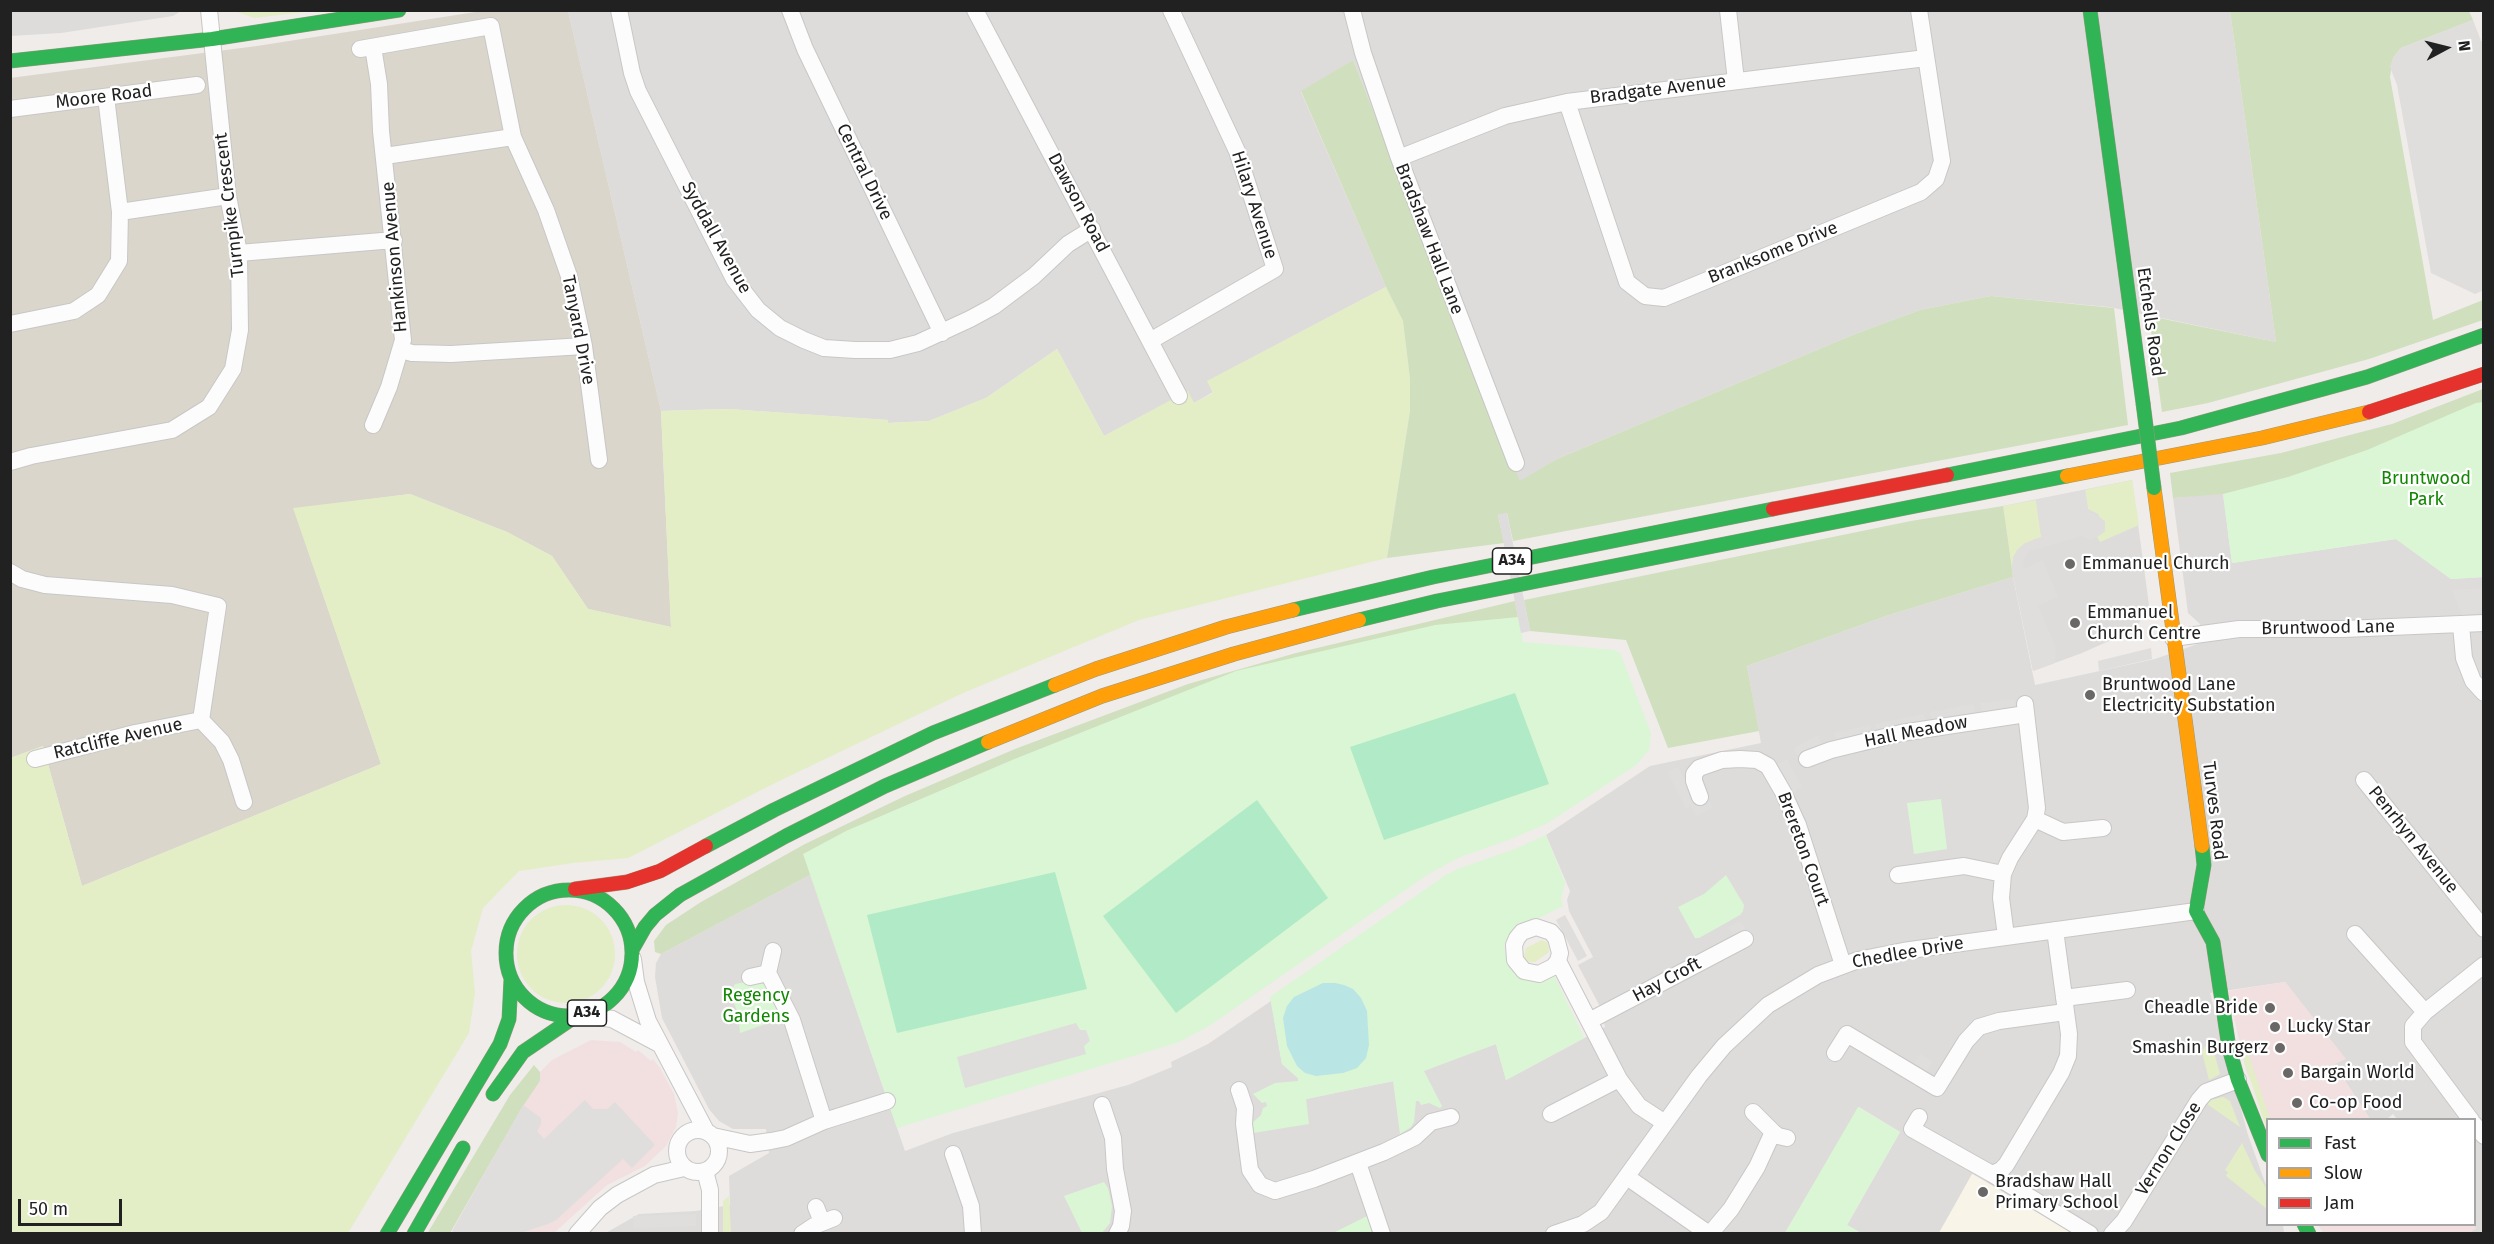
<!DOCTYPE html>
<style>
body{margin:0}
#map{position:relative;width:2494px;height:1244px;overflow:hidden;background:#efecea;font-family:"Fira Sans",sans-serif}
canvas{display:block}
.frame{position:absolute;inset:0;border:12px solid #212121;pointer-events:none}
.legend{position:absolute;left:2266px;top:1118px;width:210px;height:108px;box-sizing:border-box;background:#fff;border:2px solid #a6a6a6;margin:0;padding:8px 10px;list-style:none;font-size:18px;color:#212121}
.legend li{display:flex;align-items:center;gap:12px;height:30px}
.legend b{width:30px;border:2px solid #a6a6a6}
.north{position:absolute;left:2416px;top:18px;width:60px;height:60px;-webkit-text-stroke:4px #fff;paint-order:stroke;rotate:83deg;font-size:16px;font-weight:700;line-height:24px;text-align:center;color:#212121}
.north::after{content:'';display:block;margin:auto;width:21px;height:27px;background:#212121;clip-path:polygon(50% 0,100% 100%,50% 72%,0 100%)}
.scale{position:absolute;left:18px;top:1199px;width:104px;height:27px;box-sizing:border-box;border:3px solid #212121;border-top:0;padding-left:8px;font-size:18px;line-height:21px;white-space:nowrap;color:#212121;-webkit-text-stroke:4px #fff;paint-order:stroke}
</style>
<div id="map">
<canvas width="2494" height="1244"></canvas>
<div class="frame"></div>
<ul class="legend">
<li><b style="height:8px;background:#30b455"></b>Fast</li>
<li><b style="height:8px;background:#ff9f0a"></b>Slow</li>
<li><b style="height:8px;background:#e5322d"></b>Jam</li>
</ul>
<div class="north">N</div>
<div class="scale">50 m</div>
</div>
<script>
const context = document.querySelector('canvas').getContext('2d');
context.lineJoin = 'round';
function fill(path, color) { context.fillStyle = color; context.fill(path, 'evenodd'); }
const shape = rows => new Path2D(rows.map(r => 'M' + r).join(''));
function stroke(path, color, width, dash) { context.strokeStyle = color; context.lineWidth = width; context.lineCap = dash ? 'butt' : 'round'; context.setLineDash(dash || []); context.stroke(path); }
function drawText(font, color, halo, rows, align = 'center') {
  context.font = font + ' "Fira Sans",sans-serif'; context.lineWidth = 4.5; context.setLineDash([]); context.textBaseline = 'middle'; context.strokeStyle = halo; context.fillStyle = color; for (const [text, x, y, turn = 0] of rows) {
    context.save(); context.translate(x, y); context.rotate((+turn || 0) * Math.PI / 180); context.textAlign = isNaN(turn) ? turn : align; if (halo) context.strokeText(text, 0, 0); context.fillText(text, 0, 0); context.restore();
  }
}
const residential = shape([
 [10,11,11,10,181,11,173,16,61,33,11,36],
 [568,11,2230,11,2276,342,2109,307,1991,296,1920,310,1855,334,1557,459,1520,482,1353,60,1301,92,1386,287,1208,381,1213,392,1194,403,1187,392,1104,436,1057,349,986,398,929,421,888,423,887,420,728,409,661,411],
 [2223,493,2232,563,2396,539,2451,579,2483,577,2483,1233,2469,1233,2475,1228,2473,1225,2474,1120,2397,1119,2393,1114,2387,1119,2370,1119,2334,1064,2345,1059,2285,982,2210,993,2248,1135,2267,1188,2268,1224,2283,1225,2284,1233,2072,1233,1973,1174,1939,1233,1861,1233,1847,1225,1900,1132,1859,1107,1785,1233,604,1234,639,1214,696,1211,730,1205,729,1176,769,1153,766,1129,733,1129,719,1121,709,1109,662,1018,655,977,656,963,661,954,810,875,905,1151,953,1133,1128,1085,1172,1067,1171,1062,1208,1044,1271,1001,1282,1064,1298,1078,1306,1099,1394,1081,1496,1044,1506,1080,1605,1027,1604,1023,1606,1018,1578,965,1593,957,1569,911,1567,900,1570,891,1546,835,1650,766,1761,743,1747,666,1886,616,2013,577,2035,685,2155,659,2203,642,2200,624,2188,613,2173,498]
]);
const commercial = shape([
 [2285,982,2346,1059,2334,1064,2370,1119,2268,1120,2246,1070,2228,991],
 [591,1040,620,1042,636,1052,638,1050,651,1061,653,1059,660,1068,674,1094,678,1113,676,1127,666,1146,645,1166,607,1185,554,1233,457,1234,452,1231,523,1105,540,1081,540,1072,552,1060],
 [2473,1224,2476,1228,2469,1234,2324,1234,2318,1225]
]);
const education = shape([
 [1972,1174,2033,1210,2072,1233,1939,1233]
]);
const religious = shape([
 [2132,480,2149,605,2136,629,2082,653,2033,671,2006,541,2003,506]
]);
const construction = shape([
 [482,11,568,11,661,411,671,627,588,609,552,556,507,532,410,494,294,509,381,764,82,886,43,746,11,758,10,78,257,46]
]);
const grass = shape([
 [234,11,234,10,312,11,255,18],
 [1386,287,1403,321,1410,379,1410,411,1387,558,1139,620,963,693,775,783,628,858,573,863,519,871,483,908,471,951,475,993,469,1033,348,1233,11,1233,10,758,43,746,82,886,381,764,293,508,410,494,507,532,552,556,588,609,671,627,661,411,728,409,888,420,888,423,929,421,986,398,1057,349,1104,436,1188,391,1194,403,1213,393,1207,381],
 [2132,480,2139,525,2100,542,2097,537,2105,531,2098,514,2088,509,2085,490],
 [2036,500,2041,534,2055,534,2035,539,2018,549,2013,558,2012,571,2003,506],
 '517 954a49 49 0 1 1 98 0a49 49 0 1 1-98 0Z',
 [1542,940,1548,943,1549,952,1535,962,1528,962,1524,957,1526,948],
 [2210,1038,2220,1074,2209,1080,2202,1052],
 [2246,1047,2270,1119,2268,1120,2267,1130,2240,1048],
 [2223,1097,2230,1101,2240,1127,2207,1104,2211,1100],
 [2242,1143,2255,1171,2267,1189,2267,1209,2226,1176,2228,1172,2225,1170],
 [729,1196,731,1233,723,1233,723,1201]
]);
const forest = shape([
 [2230,11,2469,11,2473,20,2401,48,2393,58,2390,77,2433,320,2483,300,2483,320,2369,359,2208,403,2162,412,2149,316,2276,342],
 [1353,60,1520,481,1557,459,1855,334,1920,310,1991,296,2114,308,2128,425,1513,541,1507,513,1498,515,1504,543,1387,558,1410,411,1410,379,1403,321,1386,287,1301,91],
 [2483,389,2483,526,2229,497,2223,494,2173,498,2170,473,2281,453,2392,424],
 [2003,506,2013,577,1886,616,1747,666,1759,731,1668,748,1626,640,1530,631,1524,600,1911,521],
 [1515,601,1521,633,885,1091,810,875,661,954,655,952,654,941,666,925,701,902,805,844,905,796,1015,749,1188,684,1296,653],
 [534,1065,540,1072,540,1081,523,1106,450,1233,427,1234,510,1095]
]);
const park = shape([
 [2483,402,2483,577,2451,579,2396,539,2232,563,2223,494,2288,477,2367,450,2476,403],
 [1518,617,1523,642,1614,650,1620,653,1651,733,1649,750,1636,765,1546,824,1511,839,1460,857,1427,875,1209,1026,1179,1042,897,1128,803,854,846,831,1012,760,1236,671,1435,625],
 [1941,799,1947,849,1914,854,1907,803],
 [1546,835,1565,883,1561,898,1563,906,1515,930,1509,936,1504,945,1506,955,1511,967,1554,975,1584,1038,1506,1080,1496,1044,1424,1071,1442,1106,1440,1108,1429,1103,1421,1105,1419,1101,1416,1101,1414,1122,1411,1127,1400,1134,1393,1081,1306,1099,1309,1124,1253,1133,1252,1123,1261,1115,1263,1108,1267,1106,1266,1102,1262,1103,1253,1094,1275,1083,1298,1081,1298,1078,1282,1064,1270,997,1446,875,1458,869,1515,849],
 [1726,875,1744,905,1743,911,1740,915,1699,938,1695,938,1678,907,1704,894],
 [746,982,765,984,783,1018,740,1033,739,1022,735,1018,738,1013,733,1001,732,989,735,984],
 [1858,1107,1900,1132,1847,1225,1861,1233,1785,1233],
 [1104,1182,1108,1188,1112,1206,1110,1223,1102,1233,1082,1233,1064,1196],
 [1367,1216,1372,1233,1333,1233]
]);
const pitch = shape([
 [1515,693,1549,784,1384,840,1350,747],
 [1257,800,1328,898,1176,1013,1103,916],
 [1055,872,1087,989,897,1033,867,915]
]);
const parking = shape([
 [2473,20,2481,41,2484,41,2484,290,2475,294,2431,273,2397,85,2390,67,2393,58,2401,48],
 [2085,490,2088,509,2105,521,2105,531,2097,537,2090,540,2082,536,2030,551,2023,561,2024,569,2043,560,2058,597,2038,606,2056,648,2055,663,2033,671,2012,571,2013,558,2018,549,2025,543,2041,537,2036,500],
 [2483,588,2483,607,2477,613,2462,615,2452,590],
 [2151,648,2152,659,2099,671,2098,661],
 [2014,699,2016,707,1982,712,1980,703],
 [1974,704,1975,713,1932,721,1930,712],
 [1924,714,1926,722,1877,733,1875,724],
 [1870,725,1872,734,1838,743,1834,733],
 [1818,735,1822,746,1804,768,1794,748],
 [1787,759,1802,787,1792,793,1776,765],
 [1678,767,1696,801,1708,796,1713,807,1696,816,1691,806,1686,808,1668,772],
 [1565,915,1587,956,1578,961,1556,920],
 [1741,921,1747,932,1735,939,1728,927],
 [1076,1023,1080,1030,1086,1030,1090,1041,1084,1046,1086,1054,965,1088,957,1057],
 [1920,1054,1933,1062,1927,1071,1914,1063],
 [585,1100,593,1109,607,1109,615,1102,655,1145,632,1168,623,1159,556,1220,548,1224,521,1233,457,1234,452,1231,523,1105,541,1118,541,1124,537,1131,544,1139],
 [696,1214,696,1226,634,1228,633,1216]
]);
const water = shape([
 [1323,983,1335,983,1344,985,1353,989,1361,998,1367,1011,1369,1045,1366,1058,1357,1068,1343,1073,1316,1076,1305,1073,1297,1066,1287,1046,1283,1018,1287,1006,1294,997]
]);
const pier = shape([
 [1507,513,1530,631,1521,633,1498,514]
]);
const street = shape([
 [619,10,632,73,638,91,734,279,758,310,780,328,804,340,824,348,855,350,890,350,918,343,970,319,994,306,1034,276,1068,244,1092,229],
 [790,10,805,49,942,333],
 [975,10,1179,396],
 [1352,10,1363,53,1399,158,1516,463],
 [1728,10,1736,81],
 [360,49,491,26,513,137,546,210,569,276,584,346,599,460],
 [1567,102,1627,282,1645,296,1664,298,1921,192,1936,179,1942,161,1919,10],
 [10,109,197,85],
 [385,156,513,137],
 [1399,158,1505,116,1567,102,1926,58],
 [120,212,228,196],
 [239,253,394,240],
 [10,324,74,311,98,295,119,261,120,212,106,97],
 [1150,341,1275,269,1237,151,1171,10],
 [401,350,412,353,451,354,584,346],
 [373,425,389,387,403,340,381,131,379,84,373,47],
 [10,462,31,456,172,430,209,407,233,369,240,330,239,253,228,196,209,10],
 [10,572,22,579,45,585,172,595,218,606,201,720],
 [2461,625,2464,658,2473,681,2484,693],
 [2173,638,2239,629,2344,629,2484,623],
 [201,720,222,742,231,760,244,802],
 [35,759,135,733,201,720],
 [1807,759,1831,750,1901,733,2026,714],
 [2364,780,2484,929],
 [1700,797,1694,781,1694,774,1699,768,1722,760,1740,759,1757,760,1768,766,1783,792,1798,825,1843,965],
 [2035,819,2063,832,2103,828],
 [1898,875,1964,866,2003,874],
 [2355,934,2425,1012],
 [2006,936,2001,898,2003,874,2010,858,2035,819,2037,808,2025,704],
 [633,959,636,982,648,1021,706,1131],
 [1558,961,1553,967,1539,974,1524,971,1515,960,1514,945,1517,938,1522,932,1536,927,1551,932,1556,938,1560,953,1558,961,1619,1079,1639,1106,1665,1123],
 [768,973,792,1020,824,1121],
 [750,977,768,973,773,951],
 [2064,998,2127,990],
 [583,1015,612,1019,659,1044],
 [1589,1021,1745,939],
 [1835,1053,1847,1034,1937,1088,1966,1041,1979,1027,1999,1021,2065,1012],
 [1239,1090,1245,1108,1244,1124,1250,1170,1260,1185,1275,1191,1314,1179,1384,1152,1415,1137,1431,1122,1451,1117],
 [1102,1105,1113,1138,1115,1169,1123,1211,1121,1226,1117,1234],
 [1551,1114,1619,1079],
 [1919,1117,1912,1129,1992,1174,2090,1234],
 [2471,1120,2413,1042,2413,1026,2425,1012,2484,965],
 [2474,1124,2484,1136],
 '677 1151a21 21 0 1 1 42 0a21 21 0 1 1-42 0Z',
 [1773,1132,1778,1136,1787,1138],
 [713,1136,750,1144,771,1141,786,1138,824,1121,887,1101],
 [953,1154,971,1206,973,1234],
 [1358,1163,1382,1234],
 [705,1171,710,1190,710,1234],
 [1992,1174,2001,1170,2006,1165,2061,1073,2068,1056,2069,1034,2055,930],
 [1627,1177,1709,1234],
 [816,1207,822,1222],
 [577,1234,600,1208,617,1195,654,1175,684,1168],
 [802,1234,814,1226,834,1218],
 [1554,1234,1583,1224,1601,1212,1699,1076,1724,1046,1768,1005,1818,975,1858,960,1903,951,2196,911],
 [1710,1234,1731,1209,1757,1167,1773,1132,1753,1112],
 [2112,1234,2124,1221,2199,1100,2206,1092,2238,1080]
]);
const fast = shape([
 [2090,10,2143,403],
 [10,61,212,39,399,10],
 [1947,475,2181,428,2367,377,2484,335],
 [1293,610,1433,577,1773,509],
 [1359,620,1437,601,2067,476],
 [706,846,774,810,933,733,1055,685],
 [2202,846,2204,865,2196,911,2213,942,2229,1048,2238,1080,2268,1155],
 '506 953a63 63 0 1 1 126 0a63 63 0 1 1-126 0Z',
 [632,950,645,927,655,915,680,895,786,836,885,786,988,742],
 [493,1094,523,1052,576,1016],
 [2304,1224,2309,1234],
 [387,1234,500,1044,509,1019,511,979],
 [414,1234,463,1148]
]);
const slow = shape([
 [2067,476,2262,438,2369,412],
 [2154,488,2202,846],
 [1055,685,1096,669,1226,627,1293,610],
 [988,742,1102,696,1234,654,1359,620]
]);
const jam = shape([
 [2369,412,2484,374],
 [1773,509,1947,475],
 [575,889,627,882,660,871,706,846]
]);
const fastBridge = shape([
 [2143,403,2154,488]
]);
const markers = [
 [2070,564,6,"#696867"],
 [2075,623,6,"#696867"],
 [2090,695,6,"#696867"],
 [2270,1008,6,"#696867"],
 [2275,1027,6,"#696867"],
 [2280,1048,6,"#696867"],
 [2288,1073,6,"#696867"],
 [2297,1103,6,"#696867"],
 [1983,1192,6,"#696867"]
];
const shields = [
 [1512,561,39],
 [587,1013,39]
];
const shieldNames = [
 ["A34",1512,561],
 ["A34",587,1013]
];
const streetNames = [
 ["Bradgate Avenue",1658,90,-7],
 ["Moore Road",104,97,-7],
 ["Central Drive",864,172,64],
 ["Dawson Road",1078,203,62],
 ["Turnpike Crescent",230,205,-97],
 ["Hilary Avenue",1254,205,72],
 ["Syddall Avenue",716,238,61],
 ["Bradshaw Hall Lane",1429,239,69],
 ["Branksome Drive",1773,253,-22],
 ["Hankinson Avenue",395,257,-95],
 ["Etchells Road",2150,322,82],
 ["Tanyard Drive",578,330,79],
 ["Bruntwood Lane",2328,628,-1],
 ["Hall Meadow",1916,732,-11],
 ["Ratcliffe Avenue",118,739,-13],
 ["Turves Road",2214,811,83],
 ["Penrhyn Avenue",2413,840,51],
 ["Brereton Court",1803,849,70],
 ["Chedlee Drive",1908,953,-10],
 ["Hay Croft",1667,980,-28],
 ["Vernon Close",2169,1149,-58]
];
const parkNames = [
 ["Bruntwood",2426,479],
 ["Park",2426,500],
 ["Regency",756,996],
 ["Gardens",756,1017]
];
const poiNames = [
 ["Emmanuel Church",2082,564],
 ["Emmanuel",2087,613],
 ["Church Centre",2087,634],
 ["Bruntwood Lane",2102,685],
 ["Electricity Substation",2102,706],
 ["Cheadle Bride",2258,1008,"right"],
 ["Lucky Star",2287,1027],
 ["Smashin Burgerz",2268,1048,"right"],
 ["Bargain World",2300,1073],
 ["Co-op Food",2309,1103],
 ["Bradshaw Hall",1995,1182],
 ["Primary School",1995,1203]
];
fill(residential, '#dedcdb');
fill(commercial, '#f2e0e1');
fill(education, '#f8f4e7');
fill(religious, '#dddcdb');
fill(construction, '#dad6cb');
fill(grass, '#e3eec6');
fill(forest, '#d0dfbd');
fill(park, '#daf6d4');
fill(pitch, '#b1eac7');
fill(parking, '#dfdedd');
fill(water, '#bae5e5');
fill(pier, '#dedcdc');
stroke(street, '#c8c7c6', 18);
stroke(fast, '#9b9880', 15);
stroke(slow, '#9b9880', 15);
stroke(jam, '#9b9880', 15);
stroke(street, '#fdfcfc', 16);
stroke(fast, '#30b455', 14);
stroke(slow, '#ff9f0a', 14);
stroke(jam, '#e5322d', 14);
stroke(fastBridge, '#9b9880', 15, []);
stroke(fastBridge, '#30b455', 14);
for (const [x, y, r, color] of markers) { const dot = new Path2D(); dot.arc(x, y, r, 0, 2 * Math.PI); context.fillStyle = color; context.fill(dot); stroke(dot, '#fff', 2); }
for (const [x, y, w] of shields) { const box = new Path2D(); box.roundRect(x - w / 2, y - 13, w, 26, 4.5); context.fillStyle = '#fff'; context.fill(box); stroke(box, '#212121', 1.5); }
drawText('bold 16px', '#212121', null, shieldNames);
drawText('18px', '#212121', '#fff', streetNames);
drawText('18px', '#118702', '#fff', parkNames);
drawText('18px', '#212121', '#fff', poiNames, 'left');
</script>
